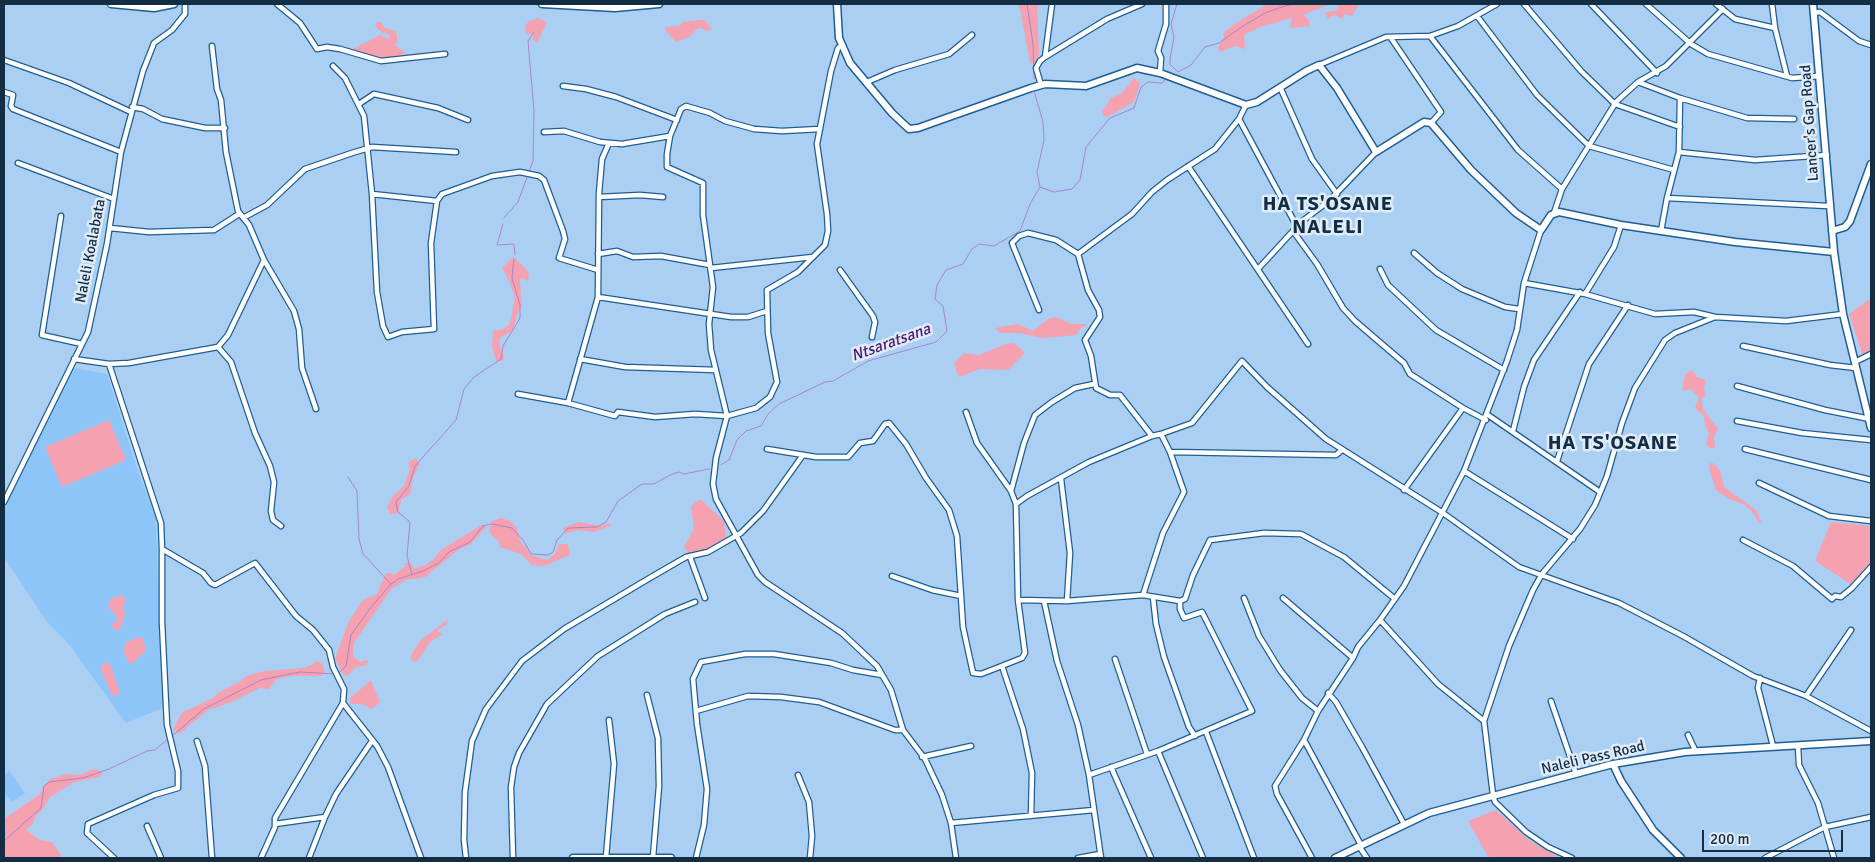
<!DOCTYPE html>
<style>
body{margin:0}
#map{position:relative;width:1875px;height:862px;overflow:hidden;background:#aacff2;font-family:Signika,sans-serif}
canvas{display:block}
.frame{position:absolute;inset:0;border:5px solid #132d44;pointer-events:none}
.scale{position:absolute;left:1702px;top:830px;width:141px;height:22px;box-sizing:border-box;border:2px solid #132d44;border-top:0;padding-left:6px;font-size:15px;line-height:18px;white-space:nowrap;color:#132d44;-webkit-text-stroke:4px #e0ecf9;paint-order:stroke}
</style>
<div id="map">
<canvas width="1875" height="862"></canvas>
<div class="frame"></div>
<div class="scale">200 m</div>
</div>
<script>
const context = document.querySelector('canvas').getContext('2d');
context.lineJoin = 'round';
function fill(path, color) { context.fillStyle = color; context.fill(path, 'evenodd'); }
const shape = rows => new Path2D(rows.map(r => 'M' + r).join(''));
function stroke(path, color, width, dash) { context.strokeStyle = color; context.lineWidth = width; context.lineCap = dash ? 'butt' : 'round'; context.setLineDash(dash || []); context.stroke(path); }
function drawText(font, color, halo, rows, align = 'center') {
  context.font = font + ' Signika,sans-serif'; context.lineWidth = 5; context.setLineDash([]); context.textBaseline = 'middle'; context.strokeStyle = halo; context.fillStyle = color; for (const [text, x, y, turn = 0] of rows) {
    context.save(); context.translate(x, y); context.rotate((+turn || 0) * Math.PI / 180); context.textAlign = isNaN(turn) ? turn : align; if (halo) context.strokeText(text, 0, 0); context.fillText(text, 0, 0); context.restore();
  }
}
const built = shape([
 [74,368,107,374,138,472,156,517,163,708,126,723,67,642,47,622,4,557,4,509],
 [9,771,25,793,12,802,4,793,4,775]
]);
const green = shape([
 [1017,4,1037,4,1039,54,1036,62,1030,63,1020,8],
 [1268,4,1330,4,1303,15,1309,20,1309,26,1290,28,1292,18,1260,27,1244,35,1245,49,1235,46,1219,52,1218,48,1224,37,1223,33,1236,23],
 [1336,4,1359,4,1352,16,1345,14,1342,19,1334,15,1328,19,1325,12,1335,11,1339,7],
 [538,18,547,22,537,43,533,40,533,35,526,33,525,26,528,22],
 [699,20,705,20,712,29,708,31,701,28,697,29,689,37,676,42,665,30,666,27,679,26,683,22],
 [377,22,381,22,385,28,396,31,398,43,394,44,406,53,392,58,381,59,353,52,353,49,380,35,390,40,389,34,383,33,377,28,375,25],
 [1134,78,1140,83,1134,102,1107,117,1103,115,1102,110,1106,107,1111,98,1122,93],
 [511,259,516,259,521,264,528,272,529,277,528,281,522,278,520,280,522,307,518,311,513,330,500,338,499,343,504,357,503,361,496,361,492,346,493,331,504,329,510,323,515,298,510,283,502,268],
 [1871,298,1871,350,1863,356,1849,314],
 [1056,317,1071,324,1087,324,1080,329,1076,335,1042,338,1020,333,1000,333,995,328,1018,324,1033,331,1048,319],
 [1014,343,1025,353,1008,370,980,369,959,377,957,373,954,363,964,353,979,355,1006,344],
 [1692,370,1697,377,1706,380,1704,388,1706,396,1702,398,1702,403,1703,409,1718,429,1714,436,1715,448,1709,448,1706,443,1709,434,1705,425,1704,416,1695,408,1699,398,1697,395,1690,389,1682,391,1685,374],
 [109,420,126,460,62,487,45,447],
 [416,458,419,465,413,477,410,494,402,499,397,514,390,514,387,507,389,503,393,496,404,486,410,469,408,463],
 [1710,463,1713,463,1720,470,1724,487,1756,510,1761,521,1760,524,1751,510,1743,504,1729,499,1716,490,1709,468],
 [700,499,724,521,726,538,725,542,705,553,689,554,684,547,694,529,691,506],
 [501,518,510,521,517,528,520,541,532,556,548,560,556,552,559,544,568,544,570,555,544,566,532,565,521,554,500,547,499,541,493,537,489,531,492,521],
 [579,522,601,526,611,523,610,526,594,532,579,530,565,533,563,528],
 [1831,522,1871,526,1871,562,1852,585,1815,561],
 [483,524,486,527,471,544,458,550,425,577,406,580,391,589,354,643,353,656,360,662,368,660,367,665,356,667,347,676,343,674,335,659,348,623,362,601,377,594,386,573,395,574,405,567,406,563,411,563,414,569,425,565,433,560,441,550],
 [122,595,126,600,123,606,125,614,121,628,116,631,111,625,117,621,116,615,108,607,111,599],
 [447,620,448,623,437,631,443,634,430,642,419,659,415,662,411,660,411,655,420,641],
 [139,637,143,639,146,650,132,664,129,663,124,653,125,643],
 [318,661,322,663,325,672,321,676,293,676,277,679,269,689,260,688,229,703,208,710,179,734,173,729,182,713,213,698,218,693,241,681,246,676,265,671,305,668],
 [107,662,112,669,120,693,112,696,101,669,101,665],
 [371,680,380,702,372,709,361,704,351,704,349,699],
 [94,769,102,772,100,777,74,782,50,797,41,812,36,815,32,825,26,830,40,840,52,842,63,858,4,858,4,819,40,794,44,785,51,779,66,774,79,775],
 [1496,810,1530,841,1560,858,1489,858,1468,821]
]);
const stream = shape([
 [1027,4,1033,44,1034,79],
 [1177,4,1171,24,1174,37,1170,59,1170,64,1178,72,1191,65,1205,47,1219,43,1243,26,1267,12,1292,4],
 [1034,91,1043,122,1044,140,1037,172,1040,187],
 [504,218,518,202,533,161,534,111,528,41,534,32],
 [503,224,497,245,514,244,515,255],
 [721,465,729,460,737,440,746,431,761,426,768,414,779,404,825,382,833,381,868,361,936,342,947,331,943,306,935,299,937,285,946,270,963,264,972,249,979,244,994,246,1020,231,1030,204,1040,187,1054,192,1072,189,1080,180,1086,147,1110,118,1134,108,1141,87,1148,82,1162,83,1166,79],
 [348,477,357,491,359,539,363,554,391,584],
 [412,575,407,556,410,522,398,512,396,502,409,486,415,466,456,420,464,389,474,377,501,359,503,346,520,318,520,305,512,278,514,258],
 [339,673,346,666,351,635,371,607,391,584,398,579,423,571,439,563,449,552,470,542,483,526,492,524,512,528,523,540,531,554,548,555,553,552,557,540,568,528,597,527,606,522,618,501,642,484,654,484,670,475,679,472,684,474,709,469],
 [172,736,204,709,261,680,300,672,335,674],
 [4,841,41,808,44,786,49,782,83,778,109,769,147,751,155,750,169,738]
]);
const street = shape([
 [277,4,300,23,317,49,327,47,340,49,381,61,445,54],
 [1524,4,1581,71,1615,104,1680,127],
 [1591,4,1657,73],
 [1646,4,1691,44,1708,54,1792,78,1819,76],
 [1716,4,1735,19,1775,28],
 [1772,4,1775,28,1787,76],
 [1813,13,1820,12,1859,41,1871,45],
 [1477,16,1537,95,1589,146,1674,170],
 [1430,36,1518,150,1562,189],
 [1391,38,1441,112,1431,123],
 [212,46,217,89,221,100,226,152,238,211,249,225,264,260,294,311,299,329,302,368,316,409],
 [1045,57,1107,19,1142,4],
 [4,60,69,83,131,112],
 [1319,65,1386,37,1430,36,1458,26,1497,4],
 [333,66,345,78,364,116,372,194,377,292,383,326,388,337,402,332,434,329,431,243,437,201,372,194],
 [1160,73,1161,58,1158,51,1166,24,1166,4],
 [867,82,895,70,949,54,972,35],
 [1638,82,1680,98,1679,152,1667,198,1661,231],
 [1041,85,1036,68,1040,61,1045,57,1052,4],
 [563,86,586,89,616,97,677,120],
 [1280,87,1312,159,1337,194],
 [4,92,13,95,11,106,13,109,121,152],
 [1680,98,1747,118,1794,119],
 [359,104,374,94,438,108,468,120],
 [132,107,143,109,162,119,205,128,225,128],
 [1239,119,1296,225],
 [820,129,782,131,754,129,725,121,710,113,686,106,681,109,670,136,667,154,667,167,703,183,703,215,713,287,709,324,711,350,727,416,716,458,713,484,716,499,758,575,765,582,842,633,877,666,891,690,903,730,925,759,942,795,951,823,956,858],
 [544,132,564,131,600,142,622,144,670,136],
 [609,143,602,159,599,193,598,297,568,403,615,416,618,412,655,417,695,414,727,416,756,408,770,397,777,382,768,333,767,290,798,272,825,245,828,231,827,214,817,144,831,71,838,48,841,46],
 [1679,152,1755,160,1827,155],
 [18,163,114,199],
 [1188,166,1308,344],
 [599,197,640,195,663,197],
 [1667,198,1828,206],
 [437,201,442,194,492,176,520,172,539,176,544,180,563,231,565,239,559,258,598,270],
 [1554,213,1562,189,1616,102,1638,82,1666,66,1723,9],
 [61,216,42,335,82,344],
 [243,218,267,205,305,169,352,153,372,147,456,152],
 [1296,226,1330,200,1376,152],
 [110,228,149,232,214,230,239,214],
 [1414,253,1437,273,1462,289,1505,307,1519,309],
 [598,254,617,251,633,257,661,256,710,265],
 [1078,254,1132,214,1152,192,1167,180,1215,149,1239,119,1246,105],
 [711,268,813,257],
 [1258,269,1293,231,1317,264,1343,308,1355,321,1404,363,1410,374,1463,408,1486,420],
 [1380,269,1388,285,1436,330,1504,370],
 [840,270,873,316,875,322,872,337],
 [1524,283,1585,294,1655,314,1694,312,1715,317],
 [1585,294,1614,247,1621,225],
 [598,297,731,317,748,317,767,311],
 [1039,310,1012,243,1019,236,1028,233,1056,240,1078,254,1088,290,1099,310,1100,317,1085,340,1091,356,1096,388,1110,395,1120,395,1152,436,1161,434],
 [1743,346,1830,365,1856,368],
 [218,347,231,362,255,433,270,466,274,482,271,511,273,520,281,526],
 [74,359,109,364,129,363,218,347,228,335,264,260],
 [580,359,625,367,716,370],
 [1855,362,1871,354],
 [109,364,161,523,162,549,203,573,211,583,215,585,255,563,296,616,313,630,329,650,333,667,344,689,343,703,377,746,388,767,421,858],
 [1737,386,1825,410,1870,419],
 [518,394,568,403],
 [966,412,977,443,1011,491,1016,504],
 [1488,415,1600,492],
 [1737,421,1802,433,1871,440],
 [1513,431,1524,387,1534,360,1580,292],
 [1152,436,1089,462,1027,496,1016,504,1018,600,1067,601,1143,595,1180,601],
 [767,449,816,457,848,457,860,443,873,441,885,424,889,423,906,444,926,478,949,510,957,536,963,627,973,673,981,674,989,671,1022,658,1025,653,1018,600],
 [1745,449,1871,480],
 [1170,452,1336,455,1342,450],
 [1557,461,1589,364,1628,305],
 [1464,471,1573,539],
 [1061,479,1070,553,1067,601],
 [1759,483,1829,516,1871,521],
 [1404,490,1463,408],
 [1011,491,1024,443,1035,415,1052,402,1075,388,1094,384],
 [4,502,88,332,107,244,121,152,143,71,154,43,172,30,185,14,185,4],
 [1743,540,1793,566,1832,599,1835,596,1841,597,1852,588,1871,567],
 [690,557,705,598],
 [892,576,932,590,961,596],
 [1143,595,1163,533,1184,492,1170,452,1161,434,1192,423,1242,361,1267,387,1326,439,1443,513,1519,567,1619,603,1683,636,1753,676,1806,696,1871,731],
 [1153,597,1156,624,1164,657,1189,727,1195,736],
 [1244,598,1259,636,1280,670,1302,698,1318,711],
 [1283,598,1353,658],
 [1044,601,1057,661,1078,725,1089,775,1101,858],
 [1380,620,1438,684,1484,721],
 [1115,659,1147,754],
 [1002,666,1023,729,1032,773,1031,816],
 [1760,678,1758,688,1773,746],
 [1328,693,1336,702,1362,747,1404,824],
 [647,695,658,738,659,786,653,857],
 [1806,696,1851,630],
 [1551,701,1576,774],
 [696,711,748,696,781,697,819,702,895,730,903,730],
 [1206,732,1254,858],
 [1688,735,1696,752],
 [1304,740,1361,845],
 [197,741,205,766,212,858],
 [1798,746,1799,765,1818,803,1834,858],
 [1158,751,1203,858],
 [922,757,971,746],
 [1111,767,1151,858],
 [798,775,809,802,812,836,810,858],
 [1089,775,1158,751,1252,711,1202,612,1184,618,1180,609,1180,601,1185,599,1193,575,1210,540,1264,533,1301,534,1344,557,1395,599],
 [951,823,1094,810],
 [275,824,325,817],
 [147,826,161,858],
 [1359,846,1367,858],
 [606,857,614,764,609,720],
 [114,858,87,833,88,824,154,795,178,788,178,771,167,725,162,622,162,549],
 [261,858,275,827,275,818,343,703],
 [309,858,325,817,336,794,372,741],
 [466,858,464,840,465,792,472,741,486,709,522,661,564,629,648,579,686,557,708,552,741,533,763,511,803,455],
 [513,858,511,787,514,767,519,753,547,704,598,656,665,614,695,602],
 [696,858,704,825,707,789,697,724,693,679,701,662,745,654,774,654,831,663,853,670,882,675],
 [1078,858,1100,854],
 [1312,858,1277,794,1275,786,1304,740,1318,711,1353,658,1358,647,1380,620,1404,586,1464,471,1507,361,1517,330,1524,283,1541,230],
 [1572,858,1548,847,1526,832,1495,802,1493,795,1484,721,1509,646,1533,590,1542,574,1580,529,1595,505,1607,476,1622,423,1635,388,1665,340,1675,333,1715,317,1786,321,1843,314],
 [1765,858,1825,827,1871,817]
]);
const secondary = shape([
 [111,4,154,8,174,4],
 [542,4,615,8,659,4],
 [837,4,839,38,850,63,892,113,909,129,918,128,1031,88,1045,84,1086,86,1137,68,1160,73,1246,105,1257,102,1306,71,1319,65,1337,88,1376,152,1424,122,1431,123,1471,170,1516,213,1541,230,1551,215,1559,212,1621,225,1735,242,1834,252],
 [1813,4,1834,252,1843,314,1871,428],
 [1832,231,1845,227,1850,221,1871,164],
 [1613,764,1621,781,1653,830,1681,858],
 [573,858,671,858],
 [1335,858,1429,813,1613,764,1685,752,1871,741]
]);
const streetNames = [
 ["Lancer's Gap Road",1810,123,-94],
 ["Naleli Koalabata",91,251,-79],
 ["Naleli Pass Road",1593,758,-13]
];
const waterNames = [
 ["Ntsaratsana",891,343,-20]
];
const districtNames = [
 ["HA TS'OSANE",1328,205],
 ["NALELI",1328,228],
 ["HA TS'OSANE",1613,444]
];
fill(built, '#8ec5f9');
fill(green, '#f5a1b0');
stroke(stream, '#aa85cc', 1);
stroke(street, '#1e5e93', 7);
stroke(secondary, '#1e5e93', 9);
stroke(street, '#fff', 4.5);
stroke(secondary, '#fff', 6);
drawText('15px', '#132d44', '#e0ecf9', streetNames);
drawText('italic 16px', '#4c196e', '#e0ecf9', waterNames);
context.letterSpacing = '1px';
drawText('bold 20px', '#132d44', '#e0ecf9', districtNames);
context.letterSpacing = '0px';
</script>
